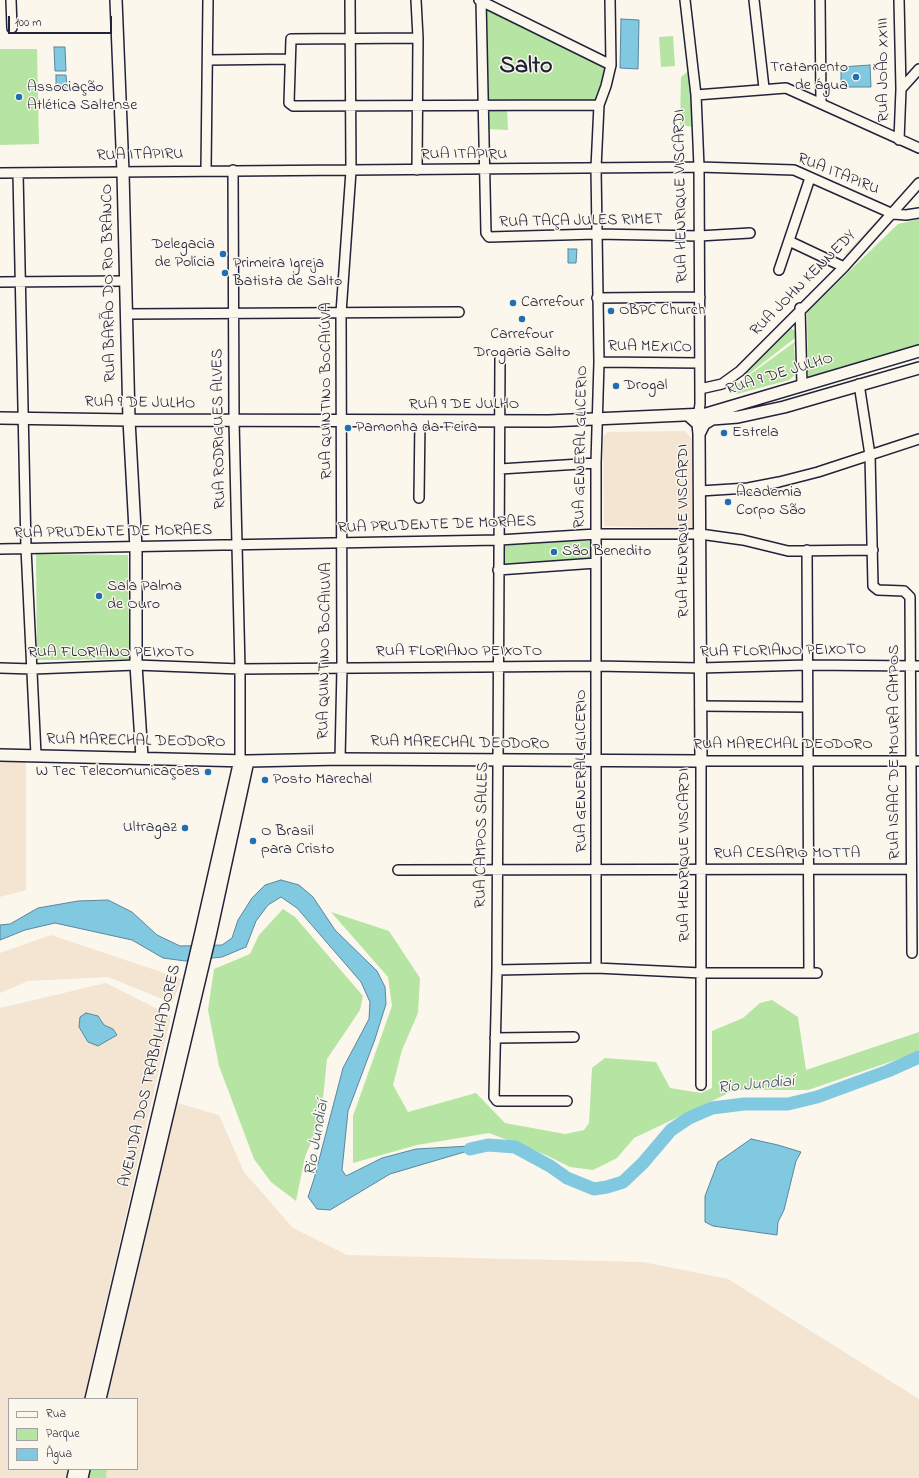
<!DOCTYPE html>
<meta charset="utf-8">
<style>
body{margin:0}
#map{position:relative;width:919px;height:1478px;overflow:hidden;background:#fbf7ec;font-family:"Indie Flower",sans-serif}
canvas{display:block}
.legend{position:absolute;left:8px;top:1398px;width:130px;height:72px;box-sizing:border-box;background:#fbf7ec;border:1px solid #a4a2a5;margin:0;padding:5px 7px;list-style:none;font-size:12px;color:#22223b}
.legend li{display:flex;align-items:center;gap:8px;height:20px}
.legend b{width:20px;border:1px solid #a4a2a5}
.scale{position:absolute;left:8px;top:16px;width:104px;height:18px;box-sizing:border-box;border:2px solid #22223b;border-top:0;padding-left:5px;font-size:12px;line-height:14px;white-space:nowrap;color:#22223b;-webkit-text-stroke:3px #fbf7ec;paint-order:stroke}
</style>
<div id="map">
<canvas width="919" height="1478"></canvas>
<ul class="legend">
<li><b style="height:5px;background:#fbf7ec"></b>Rua</li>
<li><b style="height:11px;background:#b5e4a3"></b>Parque</li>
<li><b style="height:11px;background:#80c9e0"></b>Água</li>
</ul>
<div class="scale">100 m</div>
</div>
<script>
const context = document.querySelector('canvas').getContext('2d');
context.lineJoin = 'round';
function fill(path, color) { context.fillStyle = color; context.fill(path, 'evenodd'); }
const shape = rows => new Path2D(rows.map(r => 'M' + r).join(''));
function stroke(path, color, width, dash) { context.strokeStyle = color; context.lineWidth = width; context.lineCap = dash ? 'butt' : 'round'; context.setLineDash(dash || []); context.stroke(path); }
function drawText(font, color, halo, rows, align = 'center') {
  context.font = font + ' "Indie Flower",sans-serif'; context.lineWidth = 3; context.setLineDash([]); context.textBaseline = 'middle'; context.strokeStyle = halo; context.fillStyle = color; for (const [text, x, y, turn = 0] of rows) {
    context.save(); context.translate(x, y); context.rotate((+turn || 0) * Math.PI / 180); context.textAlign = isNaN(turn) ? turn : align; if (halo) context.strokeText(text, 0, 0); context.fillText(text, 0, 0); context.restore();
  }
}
const built = shape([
 [919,175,919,191,853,260,844,255],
 [685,431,692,439,696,529,604,526,603,436,608,432],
 [0,762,26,762,26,890,0,897],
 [51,935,182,979,172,1003,108,977,28,981,0,993,0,953],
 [106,983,171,1016,84,1399,9,1399,9,1469,68,1469,66,1478,0,1478,0,1008],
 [174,1102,219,1115,244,1172,293,1228,347,1255,643,1262,728,1279,919,1399,919,1478,91,1478,92,1469,137,1469,137,1399,105,1399]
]);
const green = shape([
 [482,3,610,66,598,105,485,104],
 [673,36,675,66,661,67,659,37],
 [0,49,37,49,39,144,0,145],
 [690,70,694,127,680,125,681,77],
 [488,107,507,107,508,130,488,129],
 [919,219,919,346,808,378,807,312,898,224],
 [788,328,791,328,795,331,795,338,745,377,741,374],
 [796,341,794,347,796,374,789,380,737,394,732,391,733,387],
 [595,541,596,563,501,567,501,542],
 [36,554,128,555,129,659,37,660],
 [283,909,295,917,363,996,360,1010,327,1059,321,1118,305,1157,296,1201,271,1182,254,1159,219,1066,208,1010,214,969,250,954,259,935],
 [331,912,389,931,420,978,418,1013,402,1050,393,1085,408,1112,476,1093,505,1123,565,1134,584,1130,589,1123,592,1068,605,1058,656,1062,670,1088,701,1093,712,1088,712,1031,743,1018,760,1003,772,1000,798,1017,806,1070,919,1032,919,1052,808,1090,735,1090,634,1138,617,1158,593,1170,570,1167,546,1155,489,1133,417,1145,353,1163,353,1116,392,1006,388,977],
 [88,1469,107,1469,106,1478,87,1478]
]);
const water = shape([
 [621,19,639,20,638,69,620,68,621,19],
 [54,47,65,47,66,71,55,71,54,47],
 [870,65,871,87,841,87,841,67,870,65],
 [56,75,66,75,67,88,56,88,56,75],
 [568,249,577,249,576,263,568,263,568,249],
 [281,880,299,885,313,897,335,930,377,971,385,987,386,1004,375,1039,348,1111,342,1170,346,1176,382,1158,416,1149,488,1145,390,1174,330,1210,317,1209,308,1197,314,1179,343,1068,369,1019,370,1002,361,982,297,908,281,897,268,905,256,921,246,947,222,957,185,961,163,958,132,940,55,923,25,930,0,940,0,925,10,924,38,908,78,901,108,900,132,912,157,935,180,946,222,945,232,938,238,920,252,898,265,885,281,880],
 [86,1013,98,1016,104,1025,113,1029,117,1035,98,1046,88,1042,79,1027,80,1017,86,1013],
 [751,1139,778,1145,801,1152,796,1161,784,1210,778,1222,777,1235,713,1226,705,1222,705,1196,718,1162,751,1139]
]);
const river = shape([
 [470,1149,488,1145,515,1147,550,1166,567,1178,594,1189,607,1187,623,1182,643,1163,671,1130,689,1118,712,1108,744,1104,788,1104,817,1097,888,1071,919,1057]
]);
const minor = shape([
 [11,0,12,28],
 [416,0,418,38,417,170],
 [479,0,611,65],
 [481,0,486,233,489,237,597,234,699,236,750,233],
 [685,0,696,95,699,167,700,404,699,411,696,414],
 [754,0,764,88],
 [820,0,821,103],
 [899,0,901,89,899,140],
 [418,38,291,39,289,103,293,106,599,105],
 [208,60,290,59],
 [901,89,919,69],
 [696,95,786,88,919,148],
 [206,170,208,0],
 [233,170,234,421,240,669,240,760],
 [0,173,699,167,794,170,893,214,906,215,919,213],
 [18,173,26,548,36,755],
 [789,241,844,267],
 [779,270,810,178],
 [0,282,126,281],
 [597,298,700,297],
 [800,308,802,385],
 [127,314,459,312],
 [500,358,497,970,494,1097,497,1101,567,1101],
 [599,362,700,363],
 [859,384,870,455,873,586,878,590,904,591,910,597,912,953],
 [700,389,722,384,740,371,844,267,919,183],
 [500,469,596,463],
 [700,491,748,488,779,482,818,472,919,439],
 [419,498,420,420],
 [0,549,499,540,596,534,700,534,743,540,788,551,873,550],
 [807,550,809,973],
 [498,570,596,563],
 [0,668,33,669,136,665,240,669,596,666,700,668,807,665,919,666],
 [700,706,807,707],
 [340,759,342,668,341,313,351,171,350,0],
 [398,870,911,869],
 [596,968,596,463,599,362,596,168,599,105,606,86,611,65,610,0],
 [497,970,596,968,701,973,817,973],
 [495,1038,574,1037],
 [701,1085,701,761,919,761]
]);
const major = shape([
 [116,0,123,172,129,420,136,548,136,665,142,757],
 [0,418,129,420,549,421,706,414,919,351],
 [699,434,704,424,712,419,738,417,784,407,919,368],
 [0,755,248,761,340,759,701,761,699,434,698,424,688,415],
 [91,1399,201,932,240,760],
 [100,1399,210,936,248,761],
 [73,1478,75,1469],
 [82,1478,84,1469]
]);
const markers = [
 [856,77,4,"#1f6fb2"],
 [19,97,4,"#1f6fb2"],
 [223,254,4,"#1f6fb2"],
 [225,273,4,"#1f6fb2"],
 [513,303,4,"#1f6fb2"],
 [611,311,4,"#1f6fb2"],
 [522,319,4,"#1f6fb2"],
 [616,386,4,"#1f6fb2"],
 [348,428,4,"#1f6fb2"],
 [724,433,4,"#1f6fb2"],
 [728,502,4,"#1f6fb2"],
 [554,552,4,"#1f6fb2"],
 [99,596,4,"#1f6fb2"],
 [208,772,4,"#1f6fb2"],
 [265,780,4,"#1f6fb2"],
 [185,828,4,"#1f6fb2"],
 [253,841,4,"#1f6fb2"]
];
const poiNames = [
 ["Tratamento",848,68,"right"],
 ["de água",848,86,"right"],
 ["Associação",27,88],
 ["Atlética Saltense",27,106],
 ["Delegacia",215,245,"right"],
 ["de Polícia",215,263,"right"],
 ["Primeira Igreja",233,264],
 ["Batista de Salto",233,282],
 ["Carrefour",521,303],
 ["OBPC Church",619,311],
 ["Carrefour",522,335,"center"],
 ["Drogaria Salto",522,353,"center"],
 ["Drogal",624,386],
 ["Pamonha da Feira",356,428],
 ["Estrela",732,433],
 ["Academia",736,493],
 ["Corpo São",736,511],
 ["São Benedito",562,552],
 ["Sala Palma",107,587],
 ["de Ouro",107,605],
 ["W Tec Telecomunicações",200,772,"right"],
 ["Posto Marechal",273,780],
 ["Ultragaz",177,828,"right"],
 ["O Brasil",261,832],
 ["para Cristo",261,850]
];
const streetNames = [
 ["RUA JOÃO XXIII",884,70,-90],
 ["RUA ITAPIRU",464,155],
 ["RUA ITAPIRU",140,156,-1],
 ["RUA ITAPIRU",838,175,22],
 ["RUA HENRIQUE VISCARDI",682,196,-91],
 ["RUA TAÇA JULES RIMET",581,222,-1],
 ["RUA BARÃO DO RIO BRANCO",110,283,-91],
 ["RUA JOHN KENNEDY",804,284,-45],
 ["RUA MEXICO",650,348,1],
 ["RUA 9 DE JULHO",780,375,-17],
 ["RUA QUINTINO BOCAIÚVA",327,391,-90],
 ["RUA 9 DE JULHO",140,404,1],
 ["RUA 9 DE JULHO",464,405],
 ["RUA RODRIGUES ALVES",220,429,-91],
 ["RUA GENERAL GLICERIO",582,447,-89],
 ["RUA PRUDENTE DE MORAES",437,526,-2],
 ["RUA HENRIQUE VISCARDI",684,531,-90],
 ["RUA PRUDENTE DE MORAES",113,533,-1],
 ["RUA QUINTINO BOCAIUVA",326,651,-89],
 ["RUA FLORIANO PEIXOTO",459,652],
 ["RUA FLORIANO PEIXOTO",783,652,-1],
 ["RUA FLORIANO PEIXOTO",111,653],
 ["RUA MARECHAL DEODORO",136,742,1],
 ["RUA MARECHAL DEODORO",460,744,1],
 ["RUA MARECHAL DEODORO",783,745],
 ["RUA ISAAC DE MOURA CAMPOS",895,752,-90],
 ["RUA GENERAL GLICERIO",582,771,-90],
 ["RUA CAMPOS SALLES",483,835,-89],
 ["RUA CESARIO MOTTA",787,854],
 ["RUA HENRIQUE VISCARDI",685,855,-90],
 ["AVENIDA DOS TRABALHADORES",151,1076,-77]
];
const waterNames = [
 ["Rio Jundiaí",756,1086,-5],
 ["Rio Jundiaí",318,1138,-80]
];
const townNames = [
 ["Salto",526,68]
];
fill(built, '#f4e5d2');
fill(green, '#b5e4a3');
fill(water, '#80c9e0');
stroke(water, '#5a869e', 1);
stroke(river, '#80c9e0', 13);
stroke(minor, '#22223b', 12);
stroke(major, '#22223b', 14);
stroke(minor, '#fbf7ec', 9);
stroke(major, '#fbf7ec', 11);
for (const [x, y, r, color] of markers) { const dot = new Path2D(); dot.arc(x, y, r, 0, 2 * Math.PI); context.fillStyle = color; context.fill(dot); stroke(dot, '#fbf7ec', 1.5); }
drawText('16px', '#22223b', '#fbf7ec', poiNames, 'left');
drawText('16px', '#22223b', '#fbf7ec', streetNames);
drawText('italic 17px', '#3e546d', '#fbf7ec', waterNames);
drawText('bold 24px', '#22223b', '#fbf7ec', townNames);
</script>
